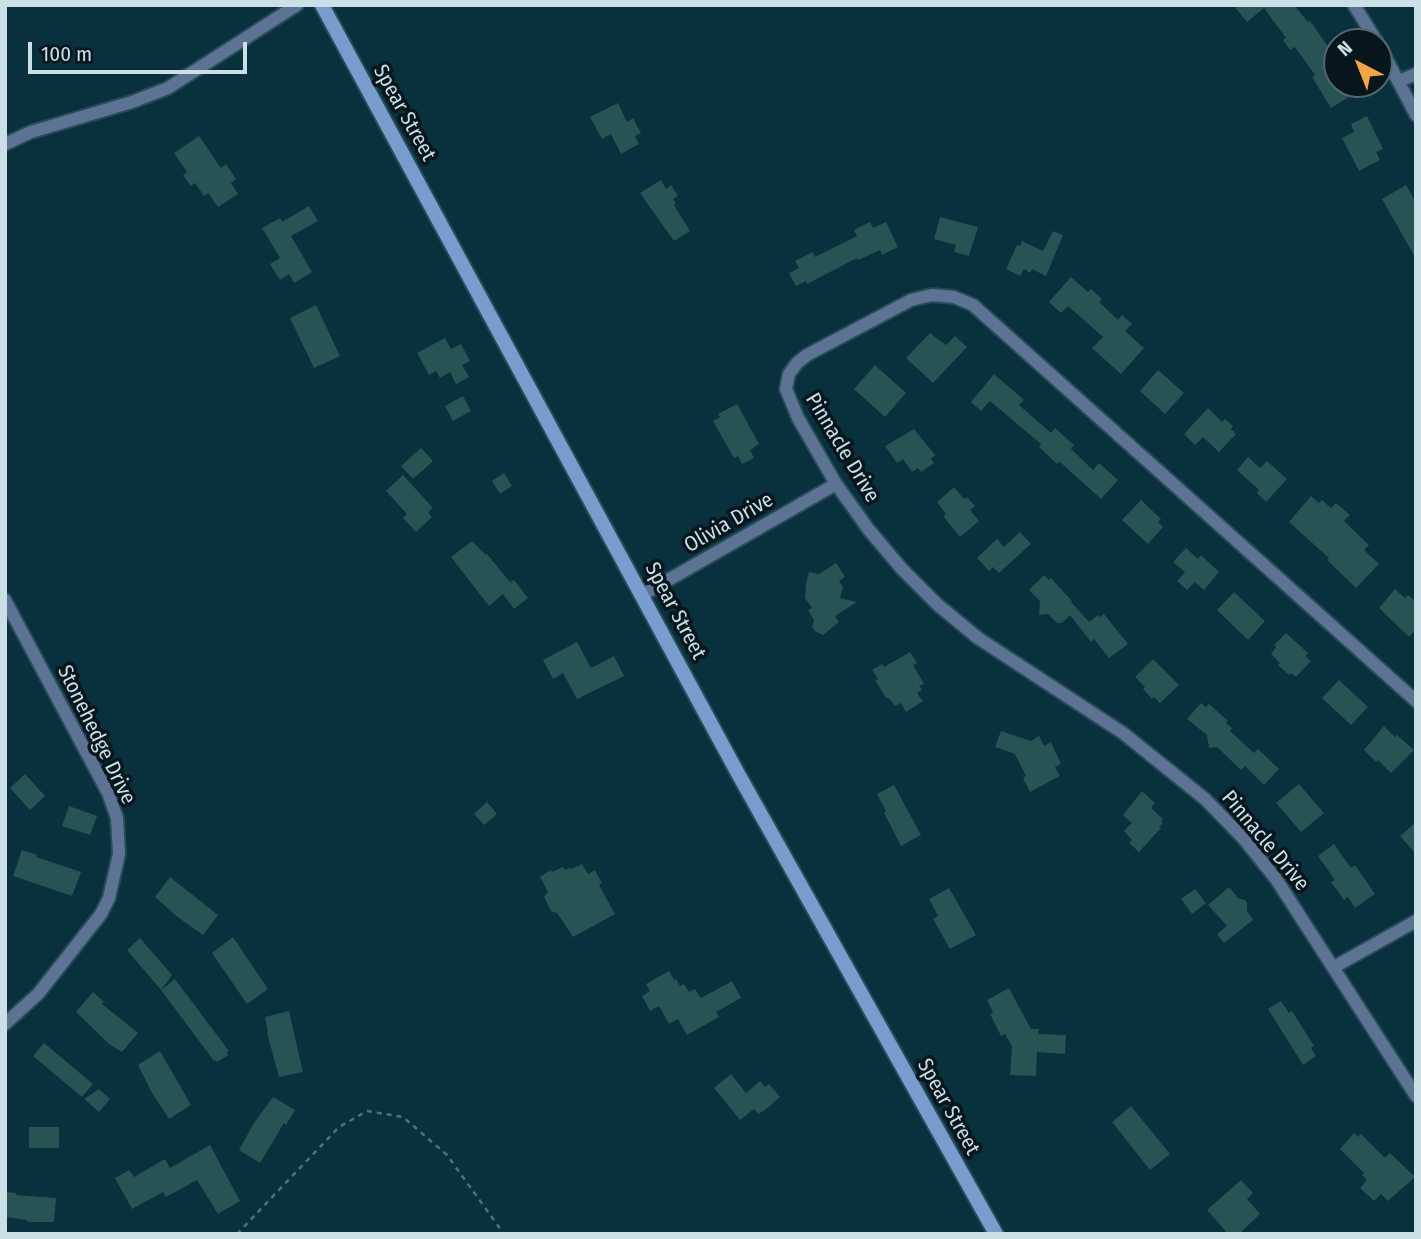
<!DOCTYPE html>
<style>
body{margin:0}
#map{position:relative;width:1421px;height:1239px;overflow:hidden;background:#08303d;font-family:"Fira Sans Condensed",sans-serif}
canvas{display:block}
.frame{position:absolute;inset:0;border:7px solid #cbdfe7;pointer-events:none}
.north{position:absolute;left:1323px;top:28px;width:70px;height:70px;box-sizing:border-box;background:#06161c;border:2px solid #55666d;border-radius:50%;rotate:318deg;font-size:19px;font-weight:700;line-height:28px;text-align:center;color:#cbdfe7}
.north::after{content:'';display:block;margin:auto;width:24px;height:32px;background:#f2a541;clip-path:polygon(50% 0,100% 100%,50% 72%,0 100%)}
.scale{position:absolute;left:28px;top:42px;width:219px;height:32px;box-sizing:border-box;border:4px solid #cbdfe7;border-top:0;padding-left:9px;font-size:21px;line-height:24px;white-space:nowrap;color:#cbdfe7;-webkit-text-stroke:5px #06161c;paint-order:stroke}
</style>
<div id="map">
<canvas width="1421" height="1239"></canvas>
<div class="frame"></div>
<div class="north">N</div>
<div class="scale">100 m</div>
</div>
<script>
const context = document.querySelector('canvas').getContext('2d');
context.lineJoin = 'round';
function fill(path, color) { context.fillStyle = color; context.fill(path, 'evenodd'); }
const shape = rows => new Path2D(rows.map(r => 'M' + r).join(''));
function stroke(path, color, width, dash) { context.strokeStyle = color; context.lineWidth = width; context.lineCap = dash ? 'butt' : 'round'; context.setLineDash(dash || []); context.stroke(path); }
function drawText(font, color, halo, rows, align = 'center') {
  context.font = font + ' "Fira Sans Condensed",sans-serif'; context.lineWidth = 7; context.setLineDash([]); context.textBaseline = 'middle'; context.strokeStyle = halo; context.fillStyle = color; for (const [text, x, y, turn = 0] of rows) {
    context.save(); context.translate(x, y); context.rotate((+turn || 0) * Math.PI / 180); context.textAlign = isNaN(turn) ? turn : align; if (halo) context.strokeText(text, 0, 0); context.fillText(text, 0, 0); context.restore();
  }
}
const building = shape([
 [1233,5,1294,5,1308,22,1310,21,1337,59,1337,84,1352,84,1357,92,1331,108,1312,77,1315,75,1295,47,1290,50,1283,40,1286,38,1264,8,1247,22],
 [618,103,627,122,633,118,641,133,635,136,639,144,621,154,611,134,602,139,590,117],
 [1367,116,1383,149,1376,152,1380,160,1359,171,1342,138,1354,132,1351,124],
 [199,136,221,168,226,164,236,179,231,183,238,194,218,207,208,193,204,196,195,183,191,186,183,175,187,172,174,153],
 [661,180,666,189,671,185,678,196,673,199,676,204,674,205,690,231,674,241,640,193],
 [1406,185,1416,203,1416,259,1382,199],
 [309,206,318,221,291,236,312,272,294,283,289,274,280,280,270,264,280,258,262,228,280,218,282,222],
 [940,217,978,227,969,256,954,252,956,245,934,239],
 [870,222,873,228,886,222,898,247,882,255,880,250,858,260,857,258,807,284,806,281,796,286,789,273,799,268,795,261,813,252,815,257,857,236,854,230],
 [1053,231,1063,235,1046,276,1032,269,1030,273,1024,269,1020,276,1006,269,1017,245,1020,246,1022,241,1043,251],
 [1071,277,1088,292,1091,289,1102,299,1099,302,1118,320,1122,315,1132,324,1125,331,1144,348,1121,374,1092,348,1103,337,1068,306,1061,313,1049,302],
 [316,305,340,356,314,368,290,318],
 [930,333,946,345,955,336,967,347,933,383,906,358],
 [445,338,451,349,461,344,470,361,462,365,469,377,456,384,450,372,440,378,436,371,429,375,417,353],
 [875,365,906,393,885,417,854,389],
 [1158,370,1184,393,1165,414,1140,391],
 [994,374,1024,400,1019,405,1051,433,1055,428,1074,445,1071,449,1093,470,1099,463,1118,480,1101,499,1060,462,1057,464,1039,447,1041,444,990,401,981,411,971,402],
 [463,396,471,411,453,421,445,406],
 [737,404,759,444,750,450,754,458,742,464,738,456,734,458,713,421,720,417,718,414],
 [1208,408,1222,422,1225,419,1233,426,1231,429,1236,434,1219,452,1203,437,1195,445,1184,434],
 [914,429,935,455,931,459,934,463,921,472,918,468,912,472,903,459,897,463,885,446],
 [421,448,433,461,413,479,401,466],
 [1248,457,1260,468,1267,461,1287,479,1266,502,1257,493,1259,490,1237,470],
 [504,473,512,486,500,494,492,481],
 [403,475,433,508,428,512,432,517,416,532,403,518,407,514,386,491],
 [954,487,964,499,967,497,975,506,970,510,979,521,960,537,943,516,946,514,937,502],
 [1311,496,1319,503,1322,500,1331,508,1336,503,1350,515,1344,521,1369,545,1364,550,1379,564,1356,588,1327,560,1329,558,1289,522],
 [1141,500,1161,519,1158,522,1163,527,1148,544,1122,520],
 [1020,532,1031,544,999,573,993,567,989,571,977,558,997,539,1004,547],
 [472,541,486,555,487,554,510,582,514,580,528,598,514,609,503,594,489,606,451,557],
 [1186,548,1198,559,1201,555,1219,572,1204,590,1195,582,1187,590,1177,581,1185,572,1173,562],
 [836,563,845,577,839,581,843,587,840,598,857,602,835,616,839,622,823,635,816,632,812,627,814,620,808,610,812,608,805,598,806,584,809,572,819,574],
 [1044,575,1049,580,1051,578,1072,601,1071,602,1089,622,1098,615,1100,617,1104,614,1128,644,1109,658,1094,639,1091,642,1070,615,1062,623,1057,623,1048,614,1039,615,1040,601,1029,590],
 [1395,589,1405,598,1408,595,1416,602,1416,629,1409,637,1379,608],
 [1234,592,1265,621,1248,640,1217,610],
 [1286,633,1308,653,1305,656,1311,661,1296,677,1291,673,1289,675,1278,665,1280,663,1271,654,1276,647,1274,645],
 [577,642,591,668,614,656,624,676,577,699,563,673,553,679,543,660],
 [910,652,917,663,913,665,924,684,919,686,922,690,917,693,923,701,906,712,901,703,895,706,890,699,886,698,875,680,878,679,872,670,882,664,884,667],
 [1153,659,1179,685,1160,703,1154,697,1152,699,1143,689,1145,687,1135,677],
 [1339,680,1368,707,1351,725,1322,698],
 [1201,703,1206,707,1209,704,1228,721,1226,723,1232,728,1230,731,1254,753,1258,749,1279,769,1264,785,1245,766,1241,770,1217,747,1209,748,1207,735,1187,719],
 [1384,726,1395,737,1397,735,1414,750,1391,773,1378,760,1376,762,1364,750],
 [1001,731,1031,741,1039,736,1044,746,1051,742,1061,764,1055,767,1060,776,1030,792,1023,778,1026,776,1015,754,995,747],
 [25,774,45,796,30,810,10,788],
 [1299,784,1324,813,1301,832,1276,803],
 [894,785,921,835,901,846,884,813,886,811,877,794],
 [1142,791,1155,803,1151,808,1163,819,1161,821,1163,823,1159,827,1161,828,1139,852,1129,843,1132,840,1124,831,1132,823,1123,815],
 [487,802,497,814,484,825,474,814],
 [69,806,97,816,90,835,62,826],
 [1416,822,1416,854,1400,836],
 [1334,844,1351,868,1355,865,1375,894,1355,908,1348,897,1344,900,1331,882,1335,880,1318,856],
 [22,850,37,855,36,857,81,872,72,896,13,876],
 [582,864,588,874,595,870,602,883,599,885,615,914,573,937,557,913,551,911,544,897,548,892,540,877,551,870,552,872,563,867,565,870,570,867,571,869],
 [170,877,218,915,203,935,179,918,155,897],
 [1229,887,1238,898,1245,900,1247,903,1247,911,1253,920,1224,943,1217,934,1227,926,1208,905],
 [949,888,976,935,950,949,933,919,938,916,929,899],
 [1195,889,1206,903,1192,914,1181,899],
 [233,937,268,989,247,1004,212,953],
 [140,938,172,975,161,990,127,950],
 [669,971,674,980,676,979,680,986,684,984,689,992,695,989,701,998,732,981,741,998,716,1012,719,1017,687,1035,678,1019,669,1024,659,1006,650,1011,642,996,650,991,646,984],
 [175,979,229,1051,227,1052,228,1055,217,1062,216,1060,214,1061,161,990],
 [1009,988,1031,1029,1039,1029,1038,1034,1066,1035,1065,1054,1037,1052,1036,1076,1010,1075,1012,1046,1005,1034,1001,1036,990,1014,993,1012,987,1000],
 [93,992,104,1002,102,1004,138,1033,122,1052,109,1044,76,1012],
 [1281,1001,1289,1013,1292,1011,1314,1046,1311,1048,1316,1056,1303,1065,1268,1009],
 [289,1011,303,1072,279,1077,267,1033,268,1032,265,1017],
 [44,1043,93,1084,82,1097,33,1056],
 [160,1051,191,1105,169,1119,152,1093,138,1065],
 [731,1074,746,1093,760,1081,765,1087,769,1084,780,1097,765,1110,758,1114,754,1109,740,1120,714,1088],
 [99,1089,110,1099,99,1112,84,1099],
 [273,1097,295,1110,286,1125,284,1123,260,1163,239,1150,254,1123],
 [1131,1106,1170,1154,1150,1170,1112,1122],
 [29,1127,59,1127,59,1148,29,1148],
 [1354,1133,1358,1137,1361,1134,1385,1158,1390,1153,1415,1177,1388,1201,1381,1194,1374,1201,1360,1188,1367,1180,1362,1175,1364,1173,1340,1149],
 [210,1145,240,1201,218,1214,197,1180,166,1197,163,1192,132,1209,115,1178,129,1170,134,1177,165,1159,170,1168],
 [1241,1180,1253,1193,1247,1199,1260,1214,1239,1234,1228,1234,1207,1210],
 [5,1192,16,1193,16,1195,56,1198,54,1222,27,1222,27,1220,5,1217]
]);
const path = shape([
 [237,1234,339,1127,367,1111,403,1117,447,1155,504,1234],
 [1413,1234,1416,1232]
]);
const minor = shape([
 [1354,5,1377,42],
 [1379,45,1416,115],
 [1399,81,1416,74],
 [5,144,31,132,132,102,168,88,297,5],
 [642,595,836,484],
 [5,600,108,793,117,818,119,854,109,898,101,914,38,994,5,1024],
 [1416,701,973,305,954,297,932,295,911,300,807,355,797,363,789,374,786,389,798,418,836,484,869,530,902,569,938,605,978,638,1123,733,1205,799,1243,838,1276,879,1416,1096],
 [1334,967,1416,921]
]);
const secondary = shape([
 [322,5,736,770,996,1234]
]);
const streetNames = [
 ["Spear Street",404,113,61],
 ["Pinnacle Drive",842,448,59],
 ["Olivia Drive",729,523,-30],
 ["Spear Street",675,611,62],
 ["Stonehedge Drive",96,735,64],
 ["Pinnacle Drive",1265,841,50],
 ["Spear Street",948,1107,61]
];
fill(building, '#265353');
stroke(minor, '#274c58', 16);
stroke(secondary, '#274c58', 18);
stroke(path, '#50717c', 2.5, [5, 5]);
stroke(minor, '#5d7393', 12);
stroke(secondary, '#789cce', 14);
drawText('21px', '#cbdfe7', '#06161c', streetNames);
</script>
